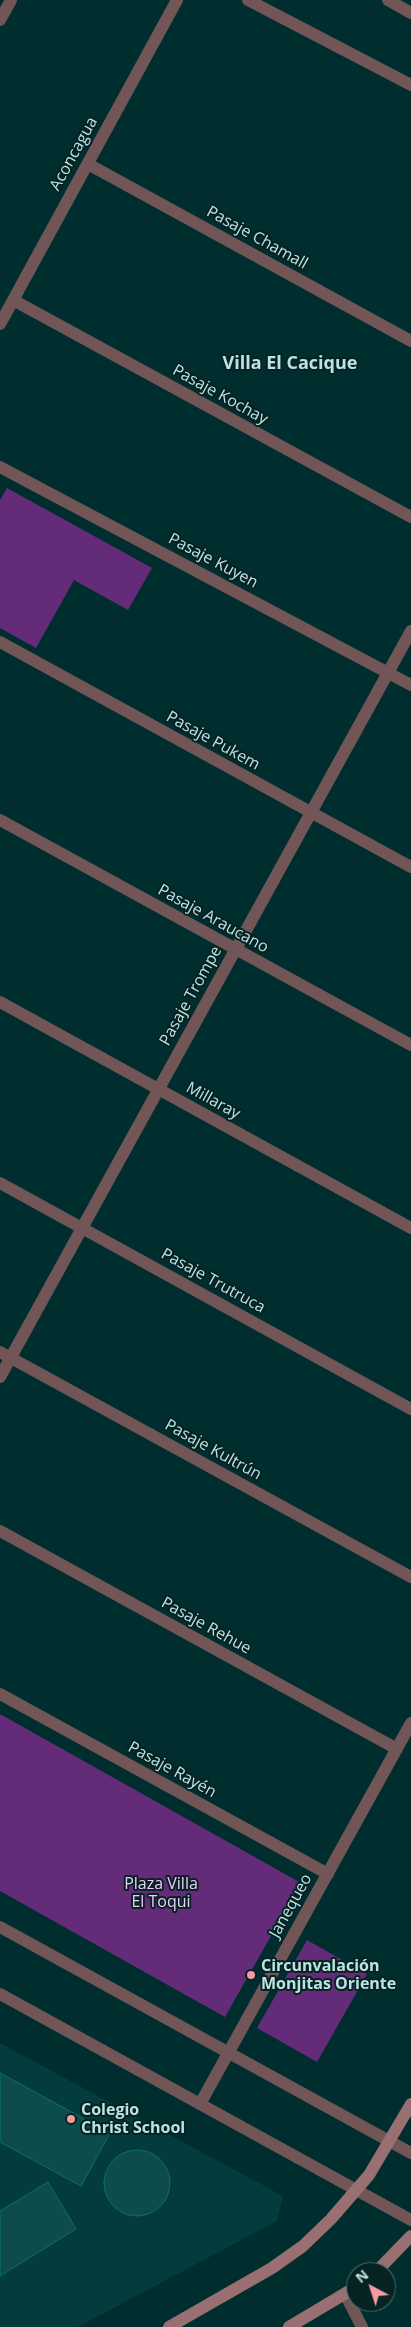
<!DOCTYPE html>
<meta charset="utf-8">
<style>
body{margin:0}
#map{position:relative;width:411px;height:2327px;overflow:hidden;background:#002e2e;font-family:"Open Sans",sans-serif}
canvas{display:block}
.north{position:absolute;left:346px;top:2262px;width:50px;height:50px;box-sizing:border-box;background:#072222;border:1px solid #4f6f6f;border-radius:50%;rotate:320deg;font-size:14px;font-weight:700;line-height:20px;text-align:center;color:#bce3e3}
.north::after{content:'';display:block;margin:auto;width:18px;height:22px;background:#f49aa0;clip-path:polygon(50% 0,100% 100%,50% 72%,0 100%)}
</style>
<div id="map">
<canvas width="411" height="2327"></canvas>
<div class="north">N</div>
</div>
<script>
const context = document.querySelector('canvas').getContext('2d');
context.lineJoin = 'round';
function fill(path, color) { context.fillStyle = color; context.fill(path, 'evenodd'); }
const shape = rows => new Path2D(rows.map(r => 'M' + r).join(''));
function stroke(path, color, width, dash) { context.strokeStyle = color; context.lineWidth = width; context.lineCap = dash ? 'butt' : 'round'; context.setLineDash(dash || []); context.stroke(path); }
function drawText(font, color, halo, rows, align = 'center') {
  context.font = font + ' "Open Sans",sans-serif'; context.lineWidth = 4; context.setLineDash([]); context.textBaseline = 'middle'; context.strokeStyle = halo; context.fillStyle = color; for (const [text, x, y, turn = 0] of rows) {
    context.save(); context.translate(x, y); context.rotate((+turn || 0) * Math.PI / 180); context.textAlign = isNaN(turn) ? turn : align; if (halo) context.strokeText(text, 0, 0); context.fillText(text, 0, 0); context.restore();
  }
}
const built = shape([
 [0,2043,283,2196,277,2221,78,2327,0,2327]
]);
const green = shape([
 [7,488,152,568,128,610,74,580,36,648,0,628,0,500],
 [0,1714,301,1883,225,2017,0,1891],
 [307,1940,367,1974,317,2062,257,2028]
]);
const building = shape([
 [0,2073,110,2133,81,2186,0,2142,0,2073],
 '104 2183a33 33 0 1 1 66 0a33 33 0 1 1-66 0Z',
 [48,2182,76,2229,0,2276,0,2211,48,2182]
]);
const minor = shape([
 [0,20,11,0],
 [88,164,411,341],
 [13,300,411,517],
 [0,324,177,0],
 [0,467,411,685],
 [0,642,411,867],
 [0,820,411,1045],
 [0,1002,411,1228],
 [0,1183,411,1409],
 [0,1352,411,1577],
 [0,1377,411,631],
 [0,1531,397,1749],
 [0,1694,328,1874],
 [200,2104,411,1723]
]);
const tertiary = shape([
 [248,0,411,85],
 [388,0,411,13],
 [0,1927,411,2153],
 [0,1994,411,2220],
 [345,2294,362,2327]
]);
const secondary = shape([
 [376,2272,411,2236],
 [169,2327,272,2268,303,2246,331,2219,369,2175,411,2104],
 [289,2327,356,2287]
]);
const markers = [
 [251,1975,5,"#f49aa0"],
 [71,2119,5,"#f49aa0"]
];
const streetNames = [
 ["Aconcagua",74,154,-61],
 ["Pasaje Chamall",257,238,29],
 ["Pasaje Kochay",220,395,29],
 ["Pasaje Kuyen",213,561,28],
 ["Pasaje Pukem",213,741,29],
 ["Pasaje Araucano",213,919,29],
 ["Pasaje Trompe",191,996,-61],
 ["Millaray",213,1101,29],
 ["Pasaje Trutruca",213,1281,29],
 ["Pasaje Kultrún",213,1450,29],
 ["Pasaje Rehue",206,1626,29],
 ["Pasaje Rayén",172,1770,29],
 ["Janequeo",291,1906,-61]
];
const parkNames = [
 ["Plaza Villa",161,1884],
 ["El Toqui",161,1902]
];
const poiNames = [
 ["Circunvalación",261,1966],
 ["Monjitas Oriente",261,1984],
 ["Colegio",81,2110],
 ["Christ School",81,2128]
];
const neighbourhoodNames = [
 ["Villa El Cacique",290,364]
];
fill(built, '#043b3c');
fill(green, '#632b78');
fill(building, '#0e4c4c');
stroke(building, '#0a6e6e', 1);
stroke(minor, '#715557', 12);
stroke(tertiary, '#715557', 12);
stroke(secondary, '#9a6f71', 12);
for (const [x, y, r, color] of markers) { const dot = new Path2D(); dot.arc(x, y, r, 0, 2 * Math.PI); context.fillStyle = color; context.fill(dot); stroke(dot, '#072222', 2); }
drawText('16px', '#bce3e3', '#072222', streetNames);
drawText('16px', '#edcdfb', '#072222', parkNames);
drawText('bold 16px', '#bce3e3', '#072222', poiNames, 'left');
drawText('bold 18px', '#bce3e3', '#072222', neighbourhoodNames);
</script>
